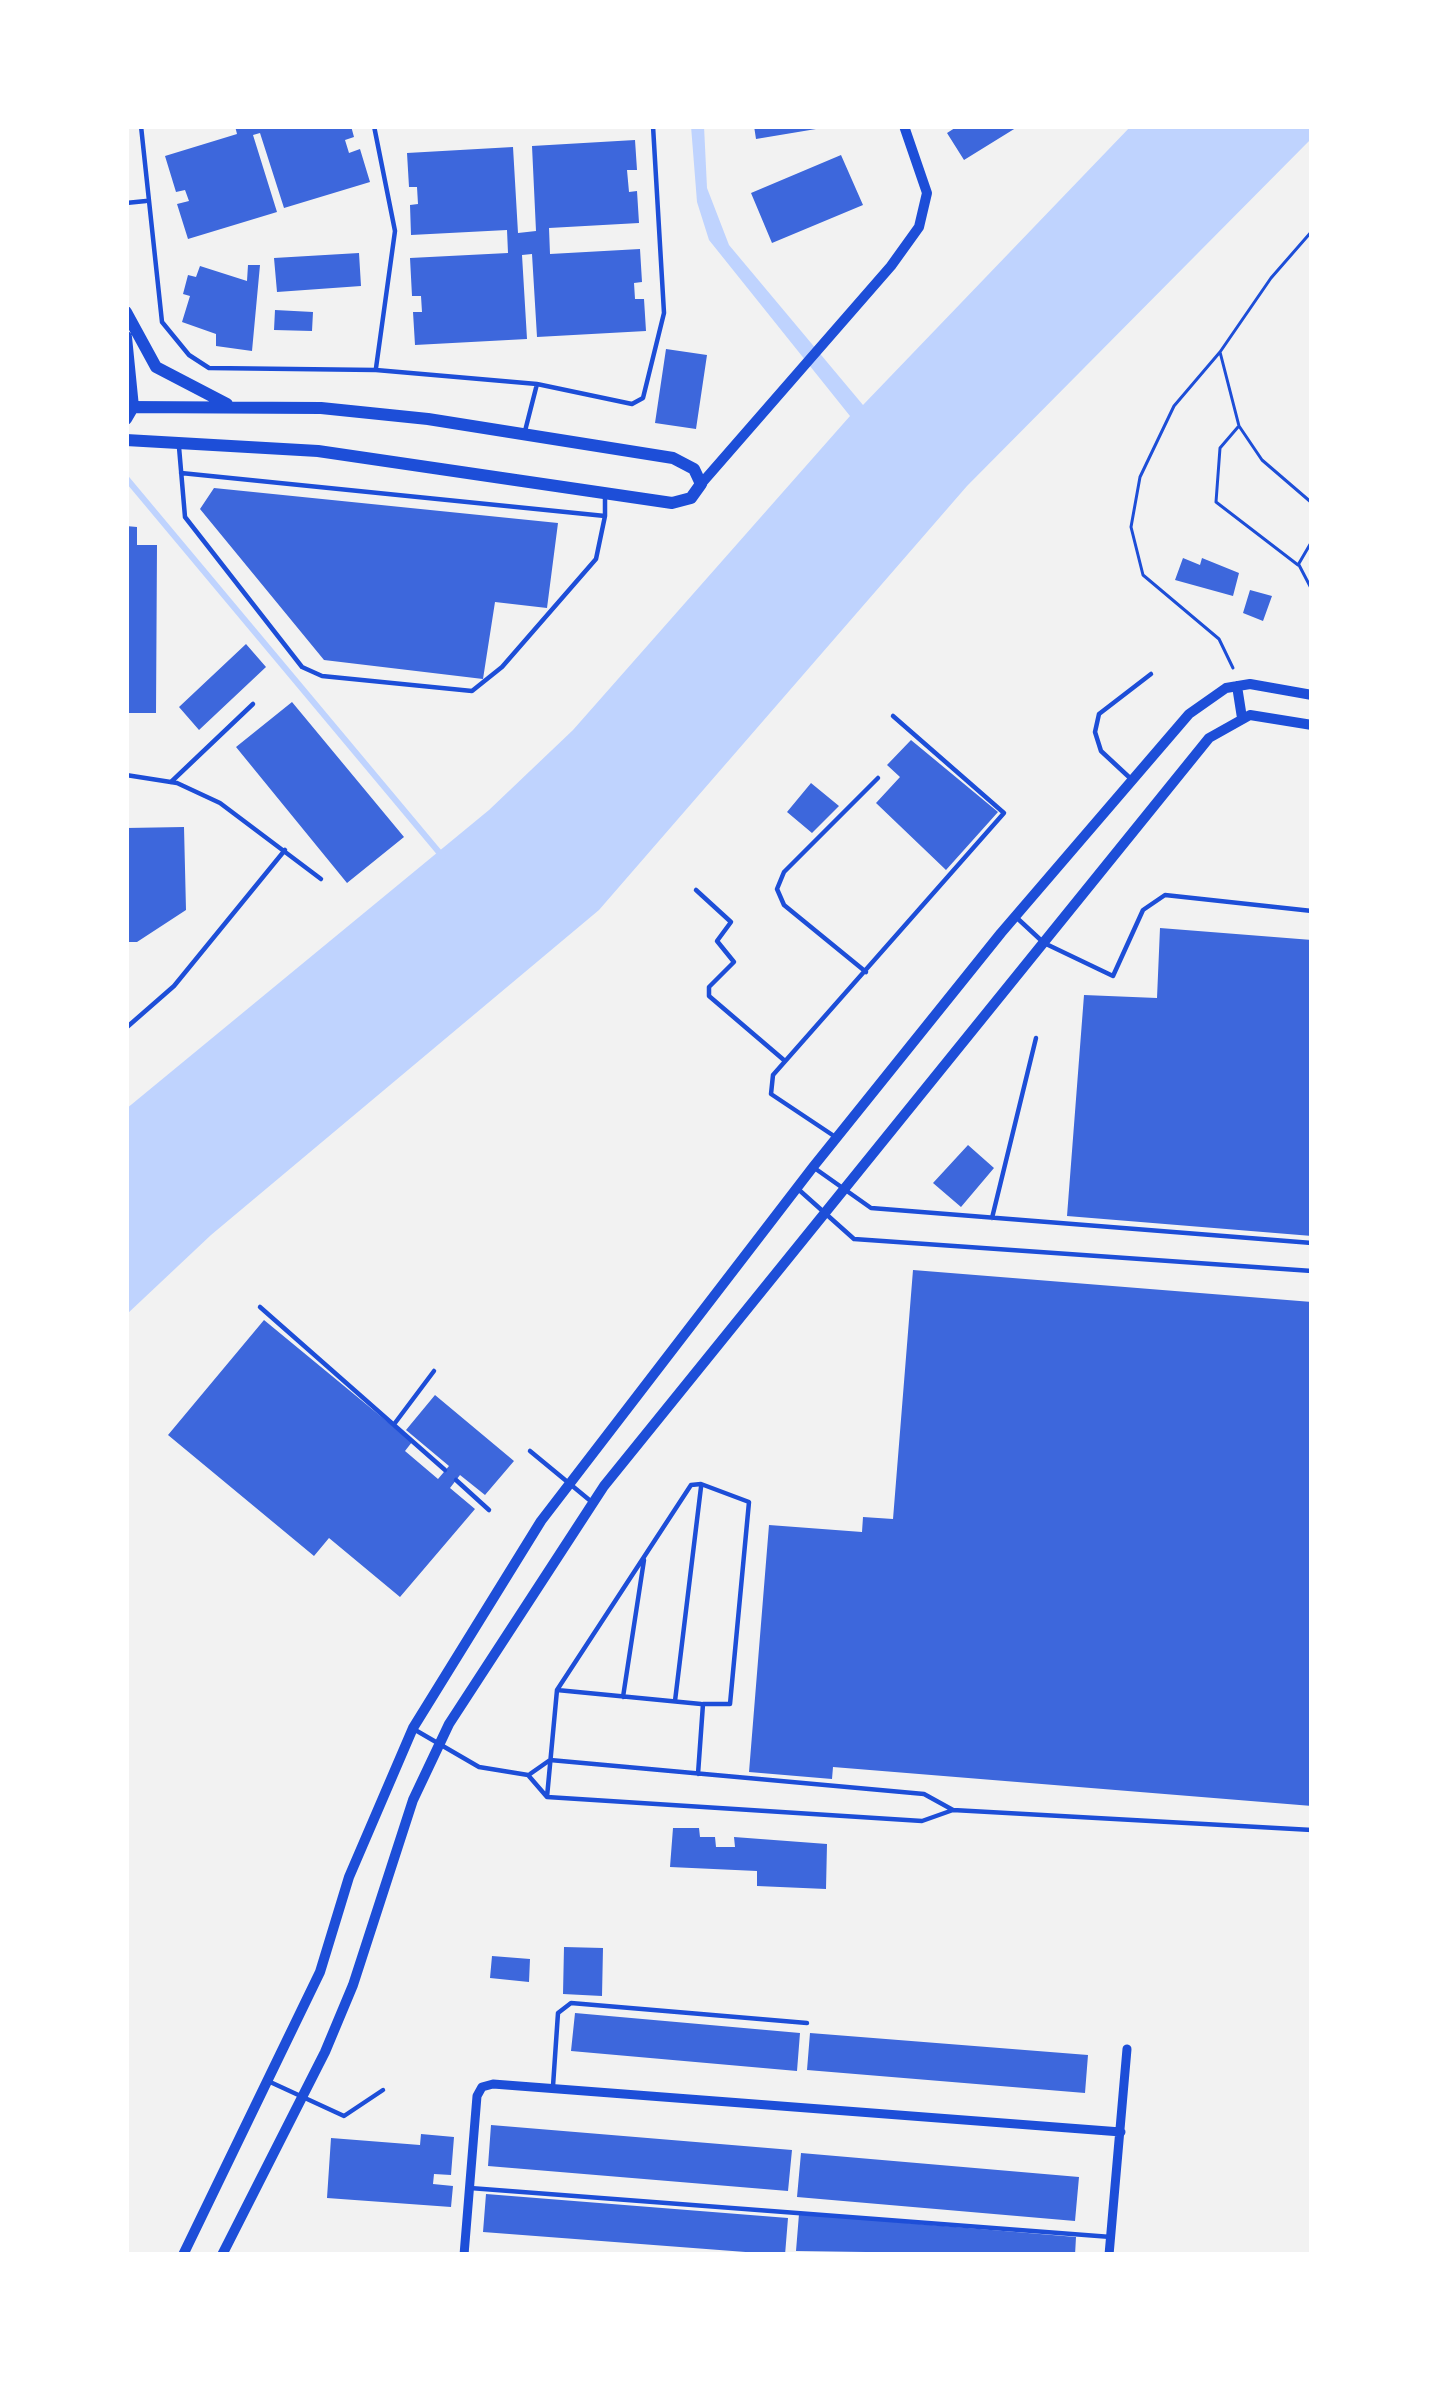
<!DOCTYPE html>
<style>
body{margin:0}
#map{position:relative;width:1438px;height:2381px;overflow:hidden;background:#f2f2f2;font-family:Inter,sans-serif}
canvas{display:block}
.frame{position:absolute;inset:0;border:129px solid #fff;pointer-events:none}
</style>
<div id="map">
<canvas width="1438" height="2381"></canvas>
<div class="frame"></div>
</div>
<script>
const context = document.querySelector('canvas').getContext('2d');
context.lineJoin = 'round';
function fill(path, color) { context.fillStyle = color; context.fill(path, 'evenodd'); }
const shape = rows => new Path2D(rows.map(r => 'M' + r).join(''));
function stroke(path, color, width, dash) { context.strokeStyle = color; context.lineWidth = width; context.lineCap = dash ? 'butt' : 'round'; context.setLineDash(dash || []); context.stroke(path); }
const water = shape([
 [691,126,704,126,707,188,729,245,863,405,1131,126,1312,126,1312,138,967,486,599,910,211,1235,126,1315,126,1109,489,810,573,730,850,416,709,240,697,202]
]);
const stream = shape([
 [126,478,443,857]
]);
const building = shape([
 [235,126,351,126,354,137,345,140,349,153,360,149,370,182,284,208,260,133,253,135,277,212,188,239,177,204,189,201,185,190,176,192,165,156,237,134],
 [754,126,822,126,822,128,756,139],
 [958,126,1019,126,964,160,947,133],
 [635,140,637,170,627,170,629,192,637,191,639,223,549,228,550,254,640,249,642,282,634,283,635,299,644,299,646,331,537,337,532,254,522,255,527,339,415,345,413,312,422,312,421,296,412,296,410,258,508,253,507,230,411,235,410,205,418,204,417,187,409,187,407,153,513,147,518,233,536,231,532,146],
 [841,155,863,205,772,243,751,193],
 [359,253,361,286,277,292,274,258],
 [248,265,260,265,252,351,216,346,216,334,182,322,190,296,183,294,188,275,196,277,200,266,247,281],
 [275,310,313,312,312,331,274,330],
 [666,349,707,355,696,429,655,423],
 [214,488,558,523,547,608,495,602,483,679,324,660,200,509],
 [126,526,137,527,137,545,157,545,156,713,126,713],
 [1183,558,1200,565,1202,558,1239,573,1233,596,1175,580],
 [1250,590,1272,596,1263,621,1243,613],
 [246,644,266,667,199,730,179,707],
 [292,702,404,837,347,883,236,747],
 [911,740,998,812,946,870,876,803,900,777,887,765],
 [811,783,839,806,812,833,787,812],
 [184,827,186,910,137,942,126,942,126,828],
 [1160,928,1312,940,1312,1236,1067,1216,1084,995,1157,998],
 [968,1145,994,1168,961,1207,933,1183],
 [913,1270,1312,1302,1312,1806,833,1767,832,1779,749,1772,769,1525,862,1532,863,1517,893,1519],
 [264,1320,412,1442,405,1451,438,1479,449,1466,406,1430,435,1395,514,1461,485,1495,460,1475,450,1488,475,1509,400,1597,329,1538,314,1556,168,1435],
 [673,1828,699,1828,700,1837,715,1837,716,1847,735,1847,734,1837,827,1844,826,1889,757,1886,757,1871,670,1867],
 [564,1947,603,1948,602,1996,563,1994],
 [492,1956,530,1959,529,1982,490,1978],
 [575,2013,800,2033,797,2071,571,2051],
 [810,2033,1088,2055,1085,2093,807,2070],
 [491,2125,792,2150,788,2191,488,2166],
 [421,2134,454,2137,451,2175,434,2174,433,2184,453,2186,451,2207,327,2198,331,2138,420,2145],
 [801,2153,1079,2177,1075,2221,797,2197],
 [486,2194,788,2218,785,2255,483,2232],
 [799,2214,1076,2237,1075,2255,796,2251]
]);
const path = shape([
 [1312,231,1271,278,1220,352,1239,426,1262,460,1312,503],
 [1220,352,1174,406,1140,477,1131,527,1143,575,1219,639,1233,668],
 [1238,427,1220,448,1216,502,1298,565,1312,541],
 [1299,565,1312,590]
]);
const service = shape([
 [141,126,162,322,189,355,209,368,376,370,537,384,632,404,643,398,664,313,653,126],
 [374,126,395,231,376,368],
 [126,203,146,201],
 [525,431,537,384],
 [179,447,185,517,302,667,322,676,472,691,502,667,596,559,605,516],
 [181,473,605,516,605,498],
 [126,775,177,783,220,803,321,879],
 [1130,778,1101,751,1095,732,1099,714,1151,674],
 [171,782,253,704],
 [696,890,731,922,717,941,734,962,709,987,709,996,785,1061],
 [1017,918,1044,943,1113,976,1143,910,1165,895,1312,911],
 [866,972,784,905,777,889,784,872,878,778],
 [126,1028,174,986,285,850],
 [837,1138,771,1094,773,1075,1004,813,893,716],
 [813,1167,871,1208,1312,1243],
 [798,1189,854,1239,1312,1271],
 [992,1218,1036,1038],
 [260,1307,445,1470],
 [395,1423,434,1371],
 [530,1451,593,1503],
 [456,1480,489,1510],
 [557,1690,701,1704],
 [623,1697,644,1560],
 [675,1701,701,1487],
 [417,1731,479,1767,528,1775,547,1797,922,1821,953,1810,1312,1830],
 [530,1774,550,1760,924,1794,953,1810],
 [547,1797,557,1690,691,1485,701,1484,749,1502,730,1704,703,1704,698,1774],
 [268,2081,344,2116,383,2090],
 [553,2086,558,2013,571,2003,807,2023],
 [470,2188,1111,2237]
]);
const minor = shape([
 [464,2255,477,2096,482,2087,493,2084,1121,2132],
 [1109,2255,1127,2049]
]);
const tertiary = shape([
 [701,484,891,266,919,227,927,193,904,126],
 [1237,686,1242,718],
 [183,2255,320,1972,349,1877,413,1728,541,1521,813,1167,1001,933,1189,714,1226,688,1250,684,1312,695],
 [222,2255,325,2052,353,1985,413,1800,449,1724,604,1486,1209,738,1250,715,1312,725]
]);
const secondary = shape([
 [126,312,156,367,227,404],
 [126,337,133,407,126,419],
 [126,407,321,408,428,419,673,458,694,469,701,484,691,498,672,503,318,451,126,440]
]);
fill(water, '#bfd3fe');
stroke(stream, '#bfd3fe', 6);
fill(building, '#3d67dc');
stroke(path, '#1d4ed8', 3);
stroke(service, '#1d4ed8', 4.5);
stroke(minor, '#1d4ed8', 9);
stroke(tertiary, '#1d4ed8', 10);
stroke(secondary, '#1d4ed8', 12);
</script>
